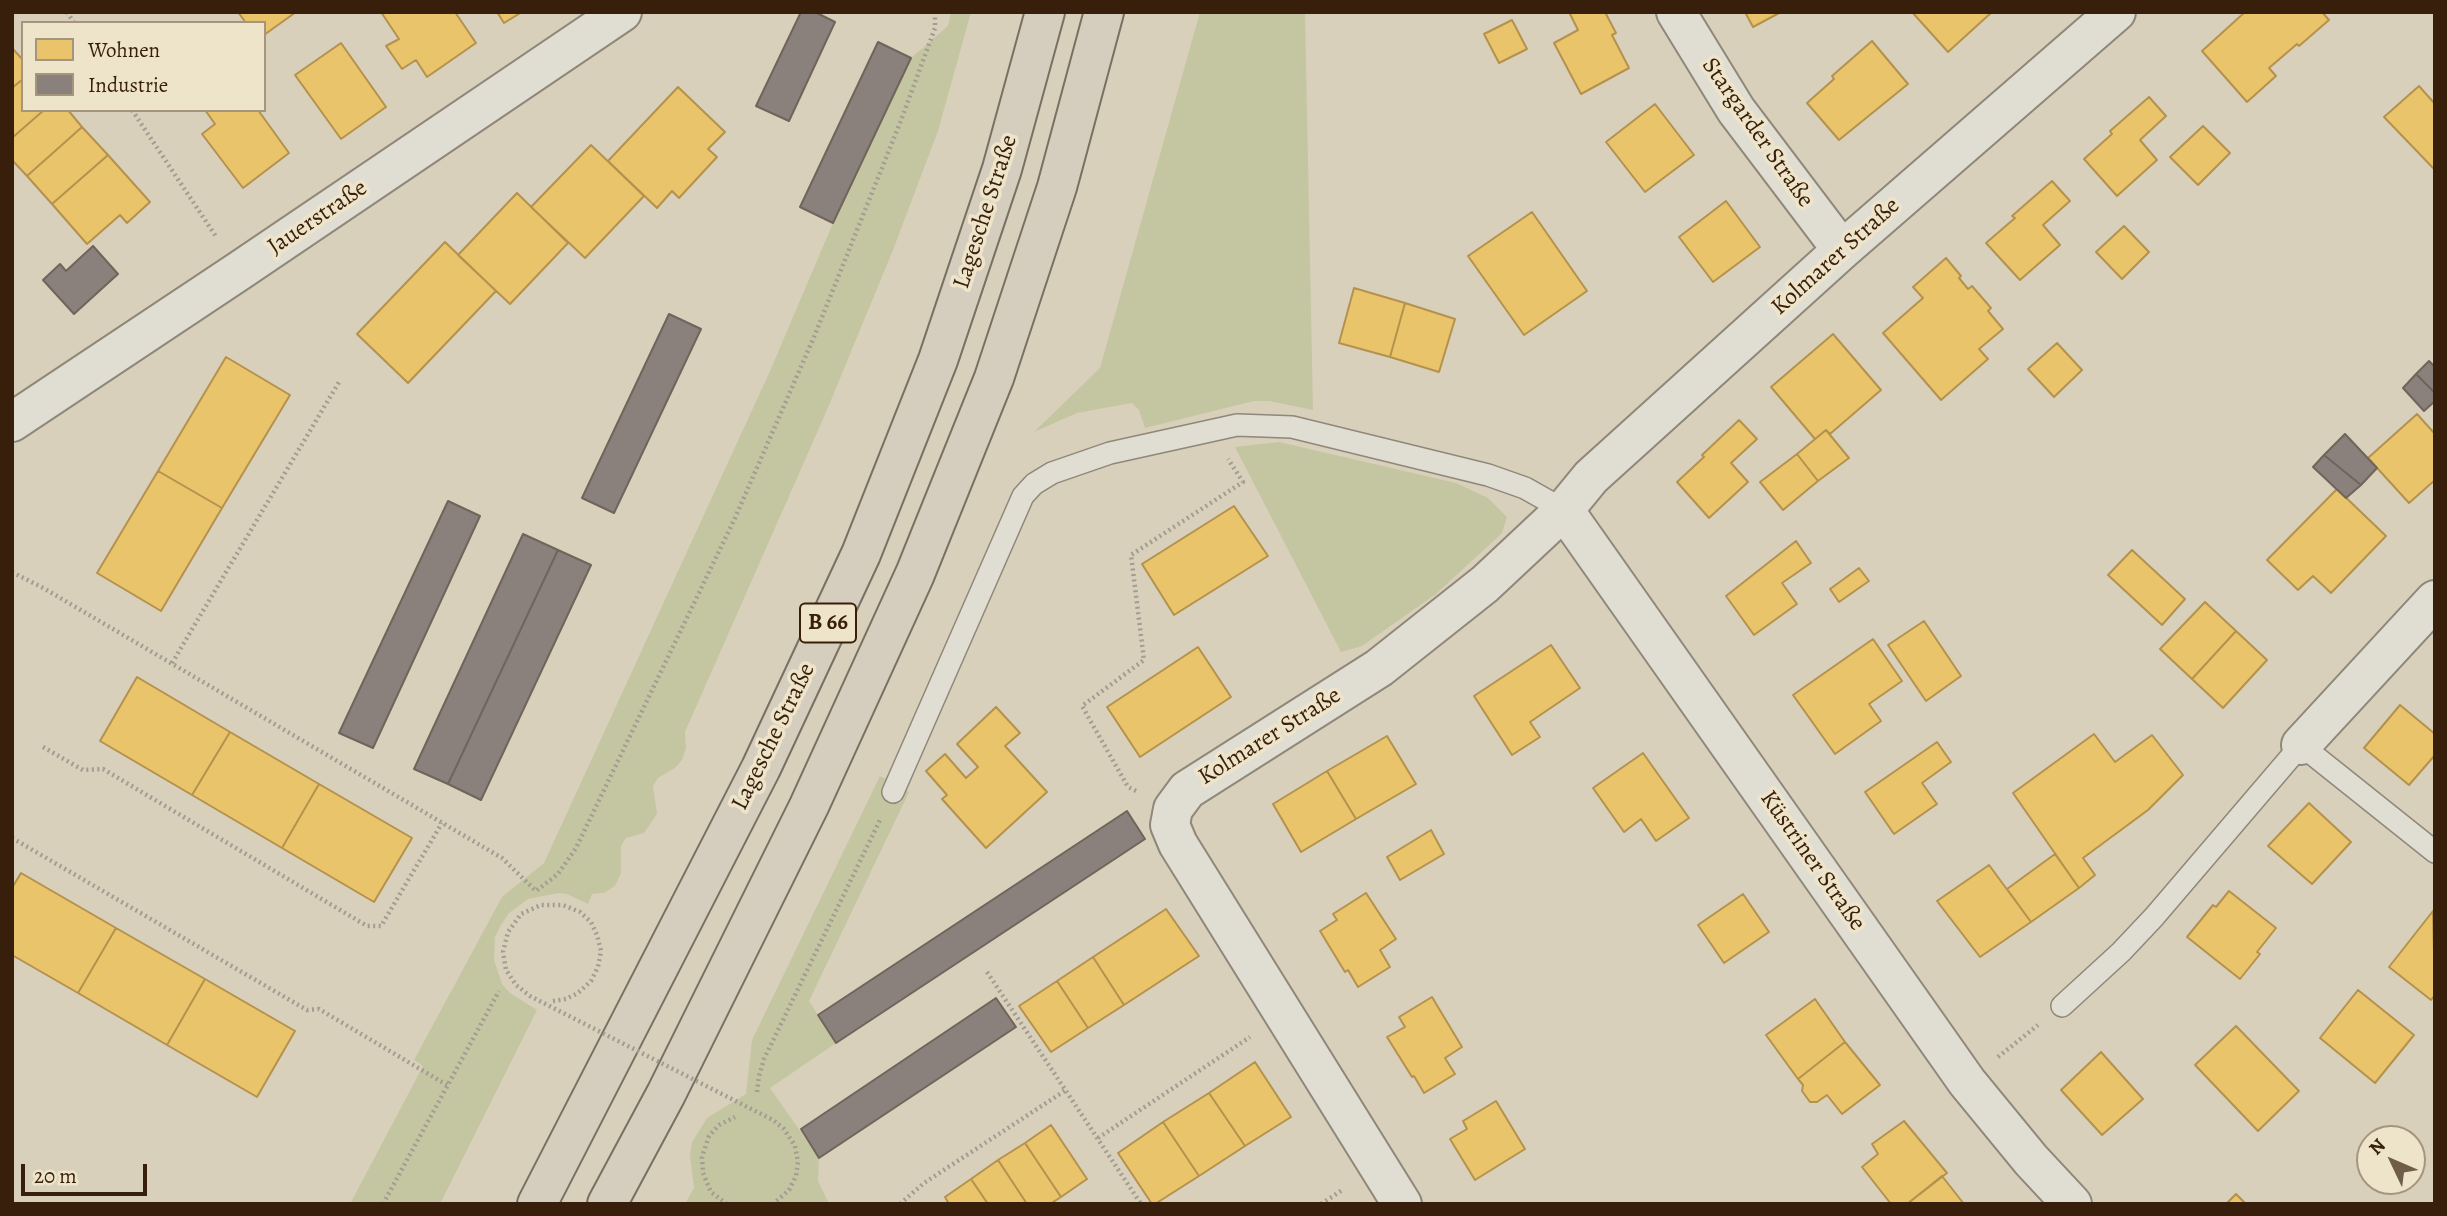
<!DOCTYPE html>
<meta charset="utf-8">
<style>
body{margin:0}
#map{position:relative;width:2447px;height:1216px;overflow:hidden;background:#d8d0bb;font-family:Alegreya,serif}
canvas{display:block}
.frame{position:absolute;inset:0;border:14px solid #381f0b;pointer-events:none}
.legend{position:absolute;left:21px;top:21px;width:245px;height:91px;box-sizing:border-box;background:#eee4ca;border:2px solid #a5957e;margin:0;padding:9px 12px;list-style:none;font-size:21px;color:#381f0b}
.legend li{display:flex;align-items:center;gap:14px;height:35px}
.legend b{width:35px;border:2px solid #a5957e}
.north{position:absolute;left:2356px;top:1125px;width:70px;height:70px;box-sizing:border-box;background:#eee4ca;border:2px solid #a5957e;border-radius:50%;rotate:314deg;font-size:19px;font-weight:700;line-height:28px;text-align:center;color:#381f0b}
.north::after{content:'';display:block;margin:auto;width:24px;height:32px;background:#705d49;clip-path:polygon(50% 0,100% 100%,50% 72%,0 100%)}
.scale{position:absolute;left:21px;top:1164px;width:126px;height:32px;box-sizing:border-box;border:4px solid #381f0b;border-top:0;padding-left:9px;font-size:21px;line-height:24px;white-space:nowrap;color:#381f0b;-webkit-text-stroke:5px #eee4ca;paint-order:stroke}
</style>
<div id="map">
<canvas width="2447" height="1216"></canvas>
<div class="frame"></div>
<ul class="legend">
<li><b style="height:19px;background:#e9c46a"></b>Wohnen</li>
<li><b style="height:19px;background:#8a817c"></b>Industrie</li>
</ul>
<div class="north">N</div>
<div class="scale">20 m</div>
</div>
<script>
const context = document.querySelector('canvas').getContext('2d');
context.lineJoin = 'round';
function fill(path, color) { context.fillStyle = color; context.fill(path, 'evenodd'); }
const shape = rows => new Path2D(rows.map(r => 'M' + r).join(''));
function stroke(path, color, width, dash) { context.strokeStyle = color; context.lineWidth = width; context.lineCap = dash ? 'butt' : 'round'; context.setLineDash(dash || []); context.stroke(path); }
function drawText(font, color, halo, rows, align = 'center') {
  context.font = font + ' Alegreya,serif'; context.lineWidth = 7; context.setLineDash([]); context.textBaseline = 'middle'; context.strokeStyle = halo; context.fillStyle = color; for (const [text, x, y, turn = 0] of rows) {
    context.save(); context.translate(x, y); context.rotate((+turn || 0) * Math.PI / 180); context.textAlign = isNaN(turn) ? turn : align; if (halo) context.strokeText(text, 0, 0); context.fillText(text, 0, 0); context.restore();
  }
}
const green = shape([
 [951,12,971,12,938,131,893,250,827,410,685,732,686,748,682,760,675,768,658,778,653,786,657,814,644,833,626,838,621,846,621,873,615,886,604,893,592,894,588,904,567,894,559,893,528,899,509,913,501,925,495,937,494,960,502,984,510,993,537,1010,440,1204,350,1204,423,1066,414,1060,502,897,544,863,770,371,833,223,911,58,948,26],
 [1200,12,1305,12,1313,410,1269,401,1254,401,1145,428,1139,410,1132,403,1077,413,1034,432,1100,368],
 [1279,442,1456,483,1488,498,1507,517,1502,533,1436,594,1362,646,1341,652,1235,447],
 [880,776,909,792,809,1001,836,1043,770,1088,819,1158,818,1181,829,1204,685,1204,694,1188,690,1156,692,1142,707,1118,746,1094,752,1040]
]);
const homes = shape([
 [238,12,296,12,264,35,264,23,246,23,238,12],
 [381,12,455,12,476,43,427,77,416,60,402,69,386,46,399,39,381,12],
 [497,12,522,12,504,23,497,12],
 [1569,12,1605,12,1616,33,1612,35,1629,68,1581,94,1554,43,1578,30,1569,12],
 [1745,12,1781,12,1753,27,1745,12],
 [1912,12,1992,12,1948,52,1912,12],
 [2245,12,2322,12,2329,20,2299,46,2297,44,2269,68,2276,76,2247,102,2202,51,2245,12],
 [1512,20,1527,49,1499,63,1484,34,1512,20],
 [1872,41,1908,84,1839,140,1807,103,1834,79,1832,76,1872,41],
 [341,43,386,107,341,139,295,75,341,43],
 [12,48,23,60,23,79,12,88,12,48],
 [23,79,23,110,44,110,12,138,12,88,23,79],
 [2419,86,2435,104,2435,170,2384,117,2419,86],
 [678,87,725,132,708,149,717,157,679,198,672,191,657,208,608,161,678,87],
 [2149,97,2166,116,2140,140,2157,160,2117,196,2084,159,2112,134,2110,131,2149,97],
 [1655,104,1694,155,1645,192,1606,142,1655,104],
 [44,110,68,110,82,127,27,176,12,160,12,138,44,110],
 [205,110,258,110,289,153,243,188,202,134,215,124,205,110],
 [2203,126,2230,153,2198,185,2170,157,2203,126],
 [82,127,108,155,52,204,27,176,82,127],
 [591,145,644,196,585,258,531,207,591,145],
 [108,155,150,202,127,223,120,215,87,244,52,204,108,155],
 [2052,181,2070,201,2043,225,2060,245,2020,280,1986,243,2015,218,2012,216,2052,181],
 [517,193,568,243,510,304,458,255,517,193],
 [1726,201,1760,247,1713,282,1679,237,1726,201],
 [1532,212,1587,291,1524,335,1468,256,1532,212],
 [2124,226,2149,252,2122,279,2096,252,2124,226],
 [445,242,496,291,408,383,357,334,445,242],
 [1946,258,1961,276,1959,278,1968,289,1972,286,1991,308,1988,311,2003,329,1979,349,1988,359,1941,400,1883,333,1923,298,1913,287,1946,258],
 [1354,288,1405,303,1390,357,1339,343,1354,288],
 [1405,303,1455,319,1439,372,1390,357,1405,303],
 [1833,334,1881,390,1830,434,1826,430,1815,439,1771,387,1833,334],
 [2057,343,2082,370,2054,397,2028,369,2057,343],
 [226,357,290,395,222,508,158,471,226,357],
 [2417,414,2435,434,2435,480,2409,503,2368,458,2417,414],
 [1739,420,1757,439,1731,463,1748,482,1709,518,1677,482,1704,457,1702,455,1739,420],
 [1826,430,1849,458,1818,481,1797,454,1826,430],
 [1797,454,1818,481,1783,510,1760,482,1797,454],
 [158,471,222,508,161,611,97,573,158,471],
 [2337,489,2386,536,2331,593,2313,576,2298,590,2267,560,2337,489],
 [1234,506,1268,556,1174,615,1142,564,1234,506],
 [1796,541,1811,563,1782,583,1797,604,1754,635,1726,596,1796,541],
 [2132,550,2185,599,2162,625,2108,575,2132,550],
 [1859,568,1869,581,1839,602,1830,589,1859,568],
 [2205,602,2236,631,2192,679,2160,649,2205,602],
 [1924,621,1961,676,1926,701,1888,645,1924,621],
 [2236,631,2267,660,2223,708,2192,679,2236,631],
 [1873,639,1902,681,1869,704,1881,721,1835,754,1793,695,1873,639],
 [1551,645,1580,688,1530,722,1540,737,1512,755,1474,696,1551,645],
 [1198,647,1231,697,1140,757,1107,707,1198,647],
 [137,677,230,732,192,795,100,741,137,677],
 [2400,705,2435,734,2435,755,2409,785,2364,748,2400,705],
 [996,707,1020,733,1005,746,1047,792,986,848,942,799,947,795,926,771,945,754,966,778,978,767,957,744,996,707],
 [230,732,319,784,282,848,192,795,230,732],
 [2094,734,2115,762,2152,735,2183,775,2148,810,2083,858,2095,875,2079,888,2013,793,2094,734],
 [1387,736,1416,784,1356,819,1327,771,1387,736],
 [1937,742,1951,762,1922,783,1937,804,1894,834,1865,792,1937,742],
 [1643,753,1689,818,1656,841,1641,819,1624,832,1593,788,1643,753],
 [1327,771,1356,819,1301,852,1273,804,1327,771],
 [319,784,412,838,374,902,282,848,319,784],
 [2309,803,2351,842,2312,884,2268,846,2309,803],
 [1431,830,1444,854,1400,880,1387,857,1431,830],
 [2055,854,2079,888,2031,922,2007,889,2055,854],
 [1989,865,2031,922,1980,957,1937,901,1989,865],
 [21,873,116,928,78,993,12,955,12,888,21,873],
 [2229,891,2276,928,2257,952,2260,954,2240,979,2187,937,2213,905,2216,907,2229,891],
 [1366,893,1396,939,1380,950,1390,967,1358,987,1348,970,1345,972,1320,931,1337,920,1333,914,1366,893],
 [1743,894,1769,932,1724,963,1698,925,1743,894],
 [1166,909,1199,956,1124,1005,1093,957,1166,909],
 [2433,911,2435,995,2431,1000,2389,967,2433,911],
 [116,928,205,979,167,1045,78,993,116,928],
 [1093,957,1124,1005,1088,1028,1057,981,1093,957],
 [205,979,295,1031,257,1097,167,1045,205,979],
 [1057,981,1088,1028,1051,1052,1019,1006,1057,981],
 [2358,990,2414,1035,2375,1083,2320,1038,2358,990],
 [1432,997,1462,1047,1445,1058,1455,1074,1424,1093,1414,1076,1412,1077,1387,1037,1405,1027,1399,1017,1432,997],
 [1815,999,1845,1042,1798,1079,1766,1035,1815,999],
 [2236,1026,2299,1091,2258,1131,2195,1065,2236,1026],
 [1845,1042,1880,1085,1842,1114,1827,1095,1817,1102,1810,1102,1802,1091,1803,1085,1798,1079,1845,1042],
 [2101,1052,2143,1099,2102,1135,2061,1090,2101,1052],
 [1255,1062,1291,1117,1245,1146,1209,1093,1255,1062],
 [1209,1093,1245,1146,1199,1176,1163,1122,1209,1093],
 [1496,1101,1525,1149,1475,1180,1450,1139,1467,1129,1463,1121,1496,1101],
 [1904,1121,1947,1173,1907,1204,1891,1204,1862,1167,1878,1154,1872,1144,1904,1121],
 [1163,1122,1199,1176,1155,1204,1152,1204,1118,1153,1163,1122],
 [1051,1125,1087,1179,1061,1197,1025,1143,1051,1125],
 [1025,1143,1061,1197,1050,1204,1027,1204,998,1160,1025,1143],
 [998,1160,1027,1204,988,1204,971,1179,998,1160],
 [1942,1176,1964,1204,1907,1204,1942,1176],
 [971,1179,988,1204,949,1204,945,1197,971,1179],
 [2236,1194,2246,1204,2226,1204,2236,1194]
]);
const industry = shape([
 [801,12,815,12,835,22,789,121,756,106,801,12],
 [878,42,911,58,833,223,800,207,878,42],
 [93,246,118,274,74,314,43,280,60,264,66,271,93,246],
 [669,314,701,329,614,513,582,498,669,314],
 [2429,361,2435,367,2435,393,2416,374,2429,361],
 [2416,374,2435,393,2435,401,2424,411,2403,388,2416,374],
 [2345,434,2377,468,2361,485,2324,455,2345,434],
 [2324,455,2361,485,2346,498,2313,467,2324,455],
 [448,501,480,516,373,748,339,733,448,501],
 [523,534,558,550,448,784,414,769,523,534],
 [558,550,591,565,481,800,448,784,558,550],
 [1127,811,1145,839,836,1043,818,1015,1127,811],
 [996,998,1016,1027,819,1158,801,1129,996,998]
]);
const path = shape([
 [67,12,74,23],
 [132,110,217,238],
 [12,572,45,589,502,858,536,891,558,874,576,848,735,518,814,337,900,123,935,28,935,12],
 [172,663,339,382],
 [43,747,83,770,103,769,367,926,381,926,442,823],
 [1136,791,1128,787,1082,706,1144,660,1131,555,1243,482,1228,459],
 [12,838,307,1010,319,1009,447,1085],
 [987,972,1141,1204],
 [1998,1057,2038,1025],
 [757,1092,759,1076,764,1059,880,820],
 [1098,1138,1250,1037],
 [383,1204,499,991],
 [727,1204,711,1192,703,1173,702,1157,709,1136,719,1125,735,1117],
 [900,1204,924,1183,1066,1090],
 [1321,1204,1344,1189]
]);
const service = shape([
 [893,792,1023,496,1034,484,1052,473,1110,453,1237,425,1292,427,1488,475,1525,488,1564,510],
 [2062,1006,2121,952,2154,917,2301,745,2435,852]
]);
const minor = shape([
 [1676,12,1736,110,1842,250],
 [12,422,239,271,622,12],
 [1564,510,1967,1082,2031,1160,2072,1204],
 [2301,745,2435,600],
 [1402,1204,1178,844,1170,825,1173,809,1187,790,1379,668,1485,584,1564,510,1591,477,1842,250,2116,12]
]);
const primary = shape([
 [537,1204,761,768,861,554,938,360,1002,169,1045,12],
 [607,1204,666,1094,809,806,915,574,994,378,1057,187,1104,12]
]);
const pathBridge = shape([
 [553,1001,566,999,578,993,591,981,598,967,601,951,597,935,591,922,580,912,563,905,541,905,521,914,508,932,503,952,506,970,516,985,530,996,773,1120,784,1129,795,1146,798,1162,796,1176,789,1190,773,1204]
]);
const shields = [
 [828,623,56]
];
const shieldNames = [
 ["B 66",828,623]
];
const streetNames = [
 ["Stargarder Straße",1757,133,55],
 ["Lagesche Straße",986,212,-72],
 ["Jauerstraße",318,218,-34],
 ["Kolmarer Straße",1836,257,-42],
 ["Lagesche Straße",774,737,-64],
 ["Kolmarer Straße",1270,737,-32],
 ["Küstriner Straße",1812,861,55]
];
fill(green, '#c4c6a1');
fill(homes, '#e9c46a');
stroke(homes, '#b4924e', 2);
fill(industry, '#8a817c');
stroke(industry, '#71645a', 2);
stroke(service, '#8f8779', 24);
stroke(minor, '#8f8779', 42);
stroke(primary, '#787062', 42);
stroke(path, '#a29c92', 4.5, [2, 3.5]);
stroke(service, '#e0ddd2', 21);
stroke(minor, '#e0ddd2', 38);
stroke(primary, '#d5cdbe', 38);
stroke(pathBridge, '#a29c92', 4.5, [2, 3.5]);
for (const [x, y, w] of shields) { const box = new Path2D(); box.roundRect(x - w / 2, y - 19.5, w, 39, 5); context.fillStyle = '#eee4ca'; context.fill(box); stroke(box, '#381f0b', 2); }
drawText('bold 23px', '#381f0b', null, shieldNames);
drawText('24px', '#381f0b', '#eee4ca', streetNames);
</script>
